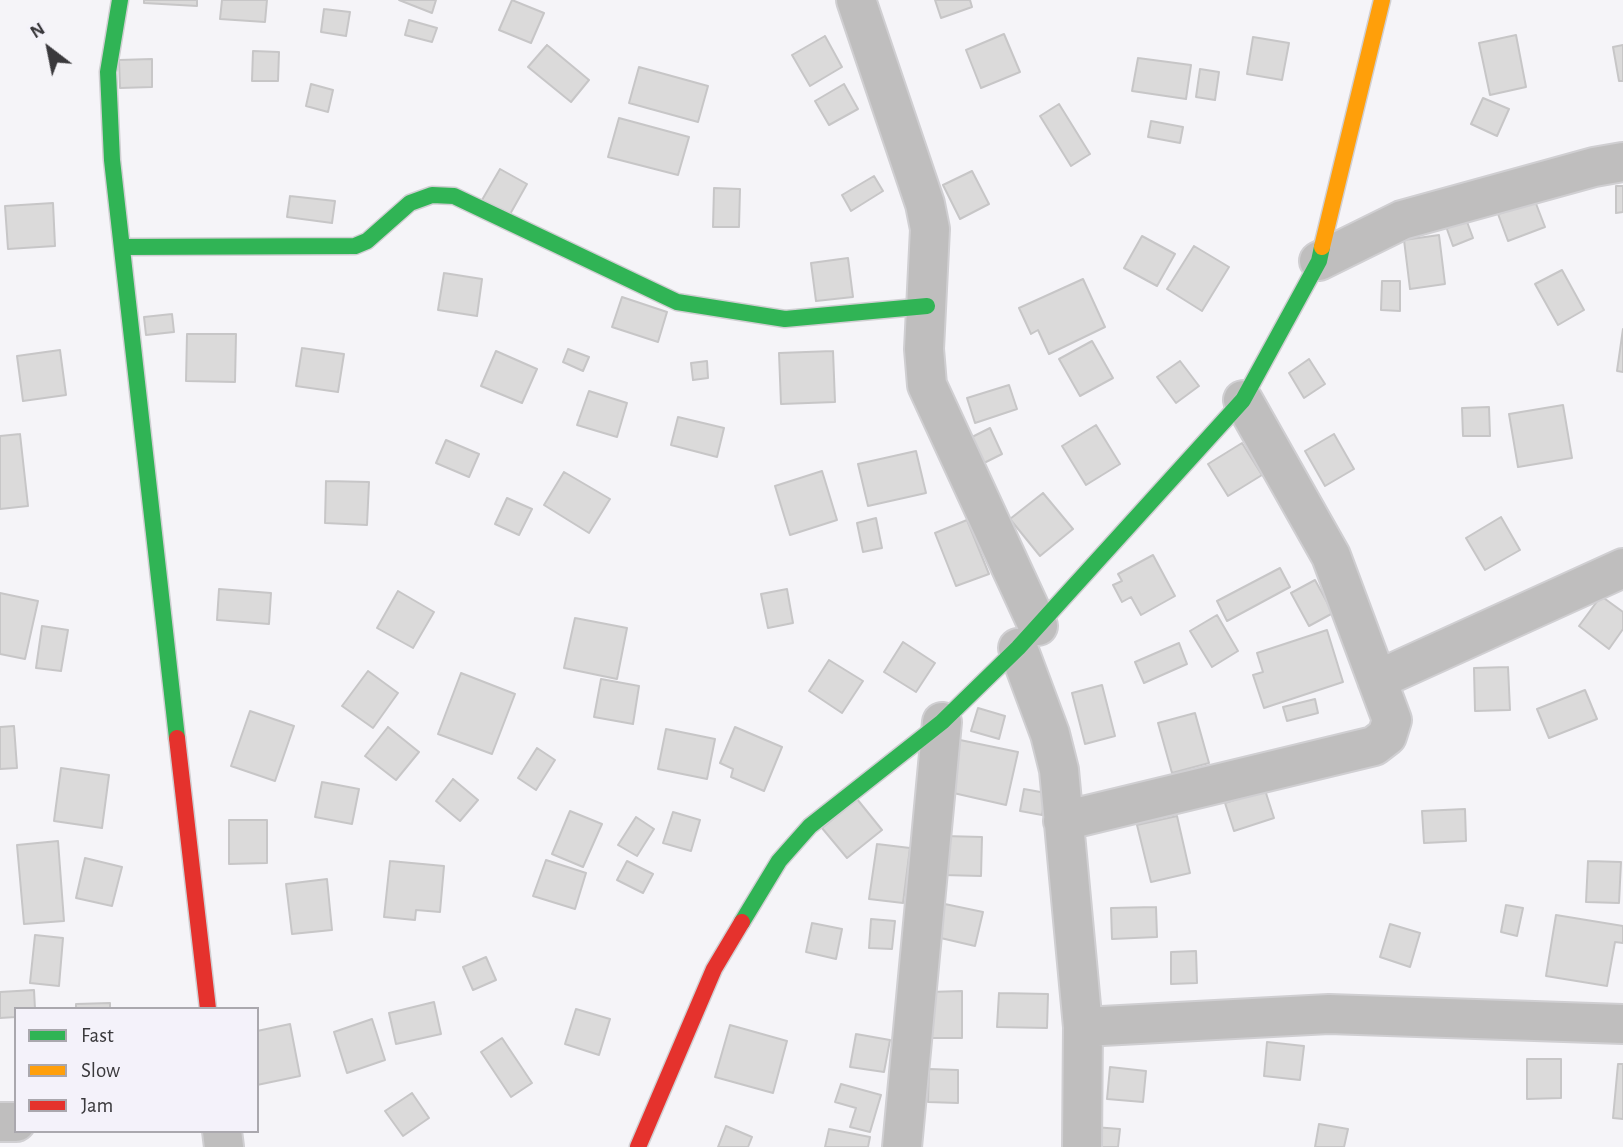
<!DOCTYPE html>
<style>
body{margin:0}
#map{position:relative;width:1623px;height:1147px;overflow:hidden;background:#f5f4f8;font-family:"Alegreya Sans",sans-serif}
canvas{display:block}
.legend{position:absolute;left:14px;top:1007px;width:245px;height:126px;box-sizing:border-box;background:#f4f2fa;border:2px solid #aaa8ae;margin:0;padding:9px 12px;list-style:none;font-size:21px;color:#3a393c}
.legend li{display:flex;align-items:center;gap:14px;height:35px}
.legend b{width:35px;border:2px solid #aaa8ae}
.north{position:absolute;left:14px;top:14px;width:70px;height:70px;-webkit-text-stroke:5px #f4f2fa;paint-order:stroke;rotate:328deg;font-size:19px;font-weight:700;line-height:28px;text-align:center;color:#3a393c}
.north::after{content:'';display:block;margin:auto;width:24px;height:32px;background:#3a393c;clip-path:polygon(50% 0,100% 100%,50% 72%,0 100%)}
</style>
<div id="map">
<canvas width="1623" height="1147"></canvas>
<ul class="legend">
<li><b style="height:9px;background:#30b455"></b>Fast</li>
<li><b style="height:9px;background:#ff9f0a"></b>Slow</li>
<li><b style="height:9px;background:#e5322d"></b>Jam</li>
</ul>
<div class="north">N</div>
</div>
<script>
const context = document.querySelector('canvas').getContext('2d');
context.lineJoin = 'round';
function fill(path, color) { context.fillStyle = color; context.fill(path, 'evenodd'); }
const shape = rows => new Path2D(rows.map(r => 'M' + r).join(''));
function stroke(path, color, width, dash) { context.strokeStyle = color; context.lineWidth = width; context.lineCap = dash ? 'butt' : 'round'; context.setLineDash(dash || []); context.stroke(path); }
const building = shape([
 [144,0,197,0,197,6,144,3,144,0],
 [222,0,267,0,265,22,220,19,222,0],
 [399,0,436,0,432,13,399,0],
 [512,0,544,13,531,43,499,30,512,0],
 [935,0,970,0,972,7,941,18,935,0],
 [324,9,350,12,346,36,321,32,324,9],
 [409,20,437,28,432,42,405,35,409,20],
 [1004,34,1020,72,981,88,966,50,1004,34],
 [1516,35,1526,87,1490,95,1479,43,1516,35],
 [825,36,842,67,810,86,792,55,825,36],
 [1253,37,1289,43,1282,80,1247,74,1253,37],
 [547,45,589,80,571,102,528,67,547,45],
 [1623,45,1623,81,1619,81,1613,47,1623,45],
 [253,51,279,52,278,81,252,81,253,51],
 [1138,58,1191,65,1186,99,1132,91,1138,58],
 [152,59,152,87,120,88,119,60,152,59],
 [639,67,708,86,698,122,629,103,639,67],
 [1200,69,1219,72,1215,100,1196,97,1200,69],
 [311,84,333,90,328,112,306,106,311,84],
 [844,84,858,109,829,125,815,101,844,84],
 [1483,98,1509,109,1497,136,1471,124,1483,98],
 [1059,104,1090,154,1071,166,1040,116,1059,104],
 [619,118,689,137,678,175,608,157,619,118],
 [1151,121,1183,127,1180,143,1148,137,1151,121],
 [500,169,527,184,509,216,482,200,500,169],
 [972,171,989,204,960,219,943,185,972,171],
 [874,176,883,191,851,211,842,195,874,176],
 [1616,186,1623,186,1623,212,1616,213,1616,186],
 [714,188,740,189,739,227,713,227,714,188],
 [290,196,335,201,332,223,287,217,290,196],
 [1535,201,1545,227,1508,241,1498,214,1535,201],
 [53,203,55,246,8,249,5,206,53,203],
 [1463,211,1473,238,1453,246,1443,218,1463,211],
 [1439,235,1445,284,1410,289,1404,240,1439,235],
 [1142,236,1175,254,1157,286,1124,268,1142,236],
 [1194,246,1229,267,1202,311,1167,289,1194,246],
 [848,258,853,297,816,301,811,263,848,258],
 [1562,270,1584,310,1558,325,1535,284,1562,270],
 [444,273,482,279,477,316,438,310,444,273],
 [1083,279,1105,327,1049,354,1038,330,1031,334,1019,308,1083,279],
 [1382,281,1400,281,1400,311,1381,310,1382,281],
 [622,297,667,312,658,342,612,327,622,297],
 [172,314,174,332,146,335,144,317,172,314],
 [1623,329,1623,372,1617,371,1623,329],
 [187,334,236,334,235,382,186,381,187,334],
 [1092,341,1113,378,1080,396,1059,359,1092,341],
 [302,348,344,354,338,392,296,386,302,348],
 [568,349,589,357,583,371,563,362,568,349],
 [60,350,66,395,23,401,17,356,60,350],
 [496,351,537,369,522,403,481,386,496,351],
 [833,351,835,402,781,404,779,353,833,351],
 [1309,359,1325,384,1304,398,1289,373,1309,359],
 [707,361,708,378,693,380,691,363,707,361],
 [1180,361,1199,386,1176,403,1157,377,1180,361],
 [1009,385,1017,409,975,423,967,398,1009,385],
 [589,391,627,403,617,437,577,425,589,391],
 [1563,405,1572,458,1518,467,1509,414,1563,405],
 [1489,407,1490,436,1463,436,1462,408,1489,407],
 [678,417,724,428,717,457,671,445,678,417],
 [1096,425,1120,464,1086,485,1062,446,1096,425],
 [990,428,1002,454,972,469,960,443,990,428],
 [20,434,28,506,0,509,0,436,20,434],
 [1334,434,1354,469,1325,486,1305,451,1334,434],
 [446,440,479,454,469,477,436,463,446,440],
 [1242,443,1262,475,1228,496,1208,464,1242,443],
 [916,451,926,493,868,506,858,464,916,451],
 [822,471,837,520,790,535,775,486,822,471],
 [564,472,610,499,589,533,544,505,564,472],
 [326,481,369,482,367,525,325,523,326,481],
 [1043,493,1073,529,1040,556,1010,519,1043,493],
 [507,498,532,509,519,535,495,524,507,498],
 [1501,517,1520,550,1485,570,1466,538,1501,517],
 [876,518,882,548,863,552,857,523,876,518],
 [967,520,989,574,956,586,935,533,967,520],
 [1153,555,1175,596,1141,615,1131,597,1122,602,1113,585,1122,581,1118,574,1153,555],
 [1280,568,1290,587,1227,621,1217,601,1280,568],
 [1315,580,1333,613,1309,626,1291,593,1315,580],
 [219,589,271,593,269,624,217,620,219,589],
 [787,589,793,623,768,628,761,594,787,589],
 [398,591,434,612,413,648,377,628,398,591],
 [0,593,38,601,25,659,0,654,0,593],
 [1601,596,1623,612,1623,629,1609,649,1579,626,1601,596],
 [1217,615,1238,651,1212,667,1190,631,1217,615],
 [575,618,627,628,617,679,564,668,575,618],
 [42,626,68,630,61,671,36,668,42,626],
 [1327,630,1343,682,1264,708,1253,675,1263,672,1257,653,1327,630],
 [903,642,935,663,916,692,884,672,903,642],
 [1179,643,1187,664,1144,683,1135,662,1179,643],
 [829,660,863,681,842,713,809,691,829,660],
 [1508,667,1510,710,1475,711,1474,668,1508,667],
 [368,671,398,693,373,728,342,706,368,671],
 [461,673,515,694,492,754,438,734,461,673],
 [601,679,639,686,633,724,594,717,601,679],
 [1102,685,1115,736,1085,744,1072,693,1102,685],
 [1585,690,1597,719,1549,738,1537,709,1585,690],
 [1315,699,1318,713,1287,721,1283,707,1315,699],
 [978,708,1005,716,999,739,971,731,978,708],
 [250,711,294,726,275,781,231,766,250,711],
 [1195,713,1209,763,1172,773,1158,723,1195,713],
 [14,726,17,768,0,769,0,727,14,726],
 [388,727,419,752,396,780,365,756,388,727],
 [735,727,782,747,764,791,731,777,733,769,720,763,735,727],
 [666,729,715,739,707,779,658,769,666,729],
 [960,740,1018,752,1006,805,949,792,960,740],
 [537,748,555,760,536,790,518,778,537,748],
 [61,768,109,775,102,828,54,821,61,768],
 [453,779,478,800,460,821,436,801,453,779],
 [322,782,359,789,352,824,315,817,322,782],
 [1024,789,1046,793,1042,815,1020,811,1024,789],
 [1265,790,1274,818,1234,831,1225,803,1265,790],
 [857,799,882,830,847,858,822,828,857,799],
 [1465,809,1466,841,1424,843,1422,811,1465,809],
 [570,811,602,824,583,867,552,854,570,811],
 [673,812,700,820,691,851,663,843,673,812],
 [1177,816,1190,873,1151,882,1137,825,1177,816],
 [636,817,654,829,637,856,618,845,636,817],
 [229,820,267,820,267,863,229,864,229,820],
 [944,836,982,837,981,876,943,875,944,836],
 [58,841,64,921,24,924,17,845,58,841],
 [877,844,910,848,903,903,869,899,877,844],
 [85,858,122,867,112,906,76,898,85,858],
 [546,860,586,873,575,909,533,896,546,860],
 [390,861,444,866,440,912,416,910,415,920,384,917,390,861],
 [627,861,653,874,643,893,617,880,627,861],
 [1588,861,1621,862,1619,903,1586,902,1588,861],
 [327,879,332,930,292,934,286,884,327,879],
 [940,903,983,912,975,946,932,936,940,903],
 [1506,905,1523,908,1517,936,1501,932,1506,905],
 [1156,907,1157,937,1112,939,1111,908,1156,907],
 [1556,915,1623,926,1623,943,1615,942,1607,986,1546,976,1556,915],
 [871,919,895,921,892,949,869,948,871,919],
 [812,923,842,929,836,959,806,952,812,923],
 [1390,924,1420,933,1410,967,1380,957,1390,924],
 [35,935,63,938,59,986,30,983,35,935],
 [1196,951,1197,983,1171,984,1171,952,1196,951],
 [486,957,496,980,473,990,463,967,486,957],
 [34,990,35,1009,16,1009,16,1017,0,1018,0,992,34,990],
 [962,991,962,1038,930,1038,929,992,962,991],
 [999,993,1048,994,1047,1028,997,1027,999,993],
 [434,1002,441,1034,396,1044,389,1013,434,1002],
 [110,1003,110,1009,76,1009,76,1004,110,1003],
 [576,1009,610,1019,599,1055,565,1044,576,1009],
 [372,1019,385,1060,347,1073,334,1032,372,1019],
 [290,1024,300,1076,257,1085,257,1031,290,1024],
 [730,1025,787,1041,773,1093,715,1077,730,1025],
 [856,1034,890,1040,884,1072,850,1067,856,1034],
 [502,1038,532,1083,511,1097,481,1052,502,1038],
 [1267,1042,1304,1046,1300,1080,1264,1076,1267,1042],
 [1527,1059,1561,1059,1561,1098,1527,1099,1527,1059],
 [1618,1064,1623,1064,1623,1119,1613,1118,1618,1064],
 [1110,1067,1146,1071,1143,1102,1107,1099,1110,1067],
 [929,1069,958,1070,958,1103,928,1102,929,1069],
 [841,1084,881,1095,870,1132,850,1127,856,1108,835,1102,841,1084],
 [412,1093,429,1118,403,1136,385,1111,412,1093],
 [1319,1124,1348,1129,1344,1147,1315,1147,1319,1124],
 [726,1126,752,1137,748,1147,718,1147,726,1126],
 [1094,1127,1120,1129,1118,1147,1093,1147,1094,1127],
 [829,1129,870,1137,868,1147,825,1147,829,1129]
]);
const street = shape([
 [856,0,925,204,930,229,924,349,927,385,1038,626],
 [1319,261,1402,220,1594,167,1623,162],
 [1018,648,1050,734,1059,770,1083,1027,1082,1147],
 [1377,680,1623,568],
 [1063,821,1374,746,1387,736,1392,720,1331,556,1243,400],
 [1083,1027,1329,1014,1623,1024],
 [0,1122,16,1122],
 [222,1131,224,1147],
 [902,1147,942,722]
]);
const fast = shape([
 [120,0,108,72,112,160,177,738],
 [123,247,355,246,367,241,410,203,432,195,454,196,677,302,785,319,927,306],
 [742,922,779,861,810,826,942,722,1018,648,1243,400,1319,261,1322,247]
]);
const slow = shape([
 [1322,247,1382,0]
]);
const jam = shape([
 [177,738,208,1009],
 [638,1147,714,969,742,922]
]);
fill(building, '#dbdada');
stroke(building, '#c7c6c7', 2);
stroke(street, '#d0cfd2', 42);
stroke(fast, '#d0cfd2', 19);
stroke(slow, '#d0cfd2', 19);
stroke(jam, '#d0cfd2', 19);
stroke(street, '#bfbebe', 38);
stroke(fast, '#30b455', 16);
stroke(slow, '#ff9f0a', 16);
stroke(jam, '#e5322d', 16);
</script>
